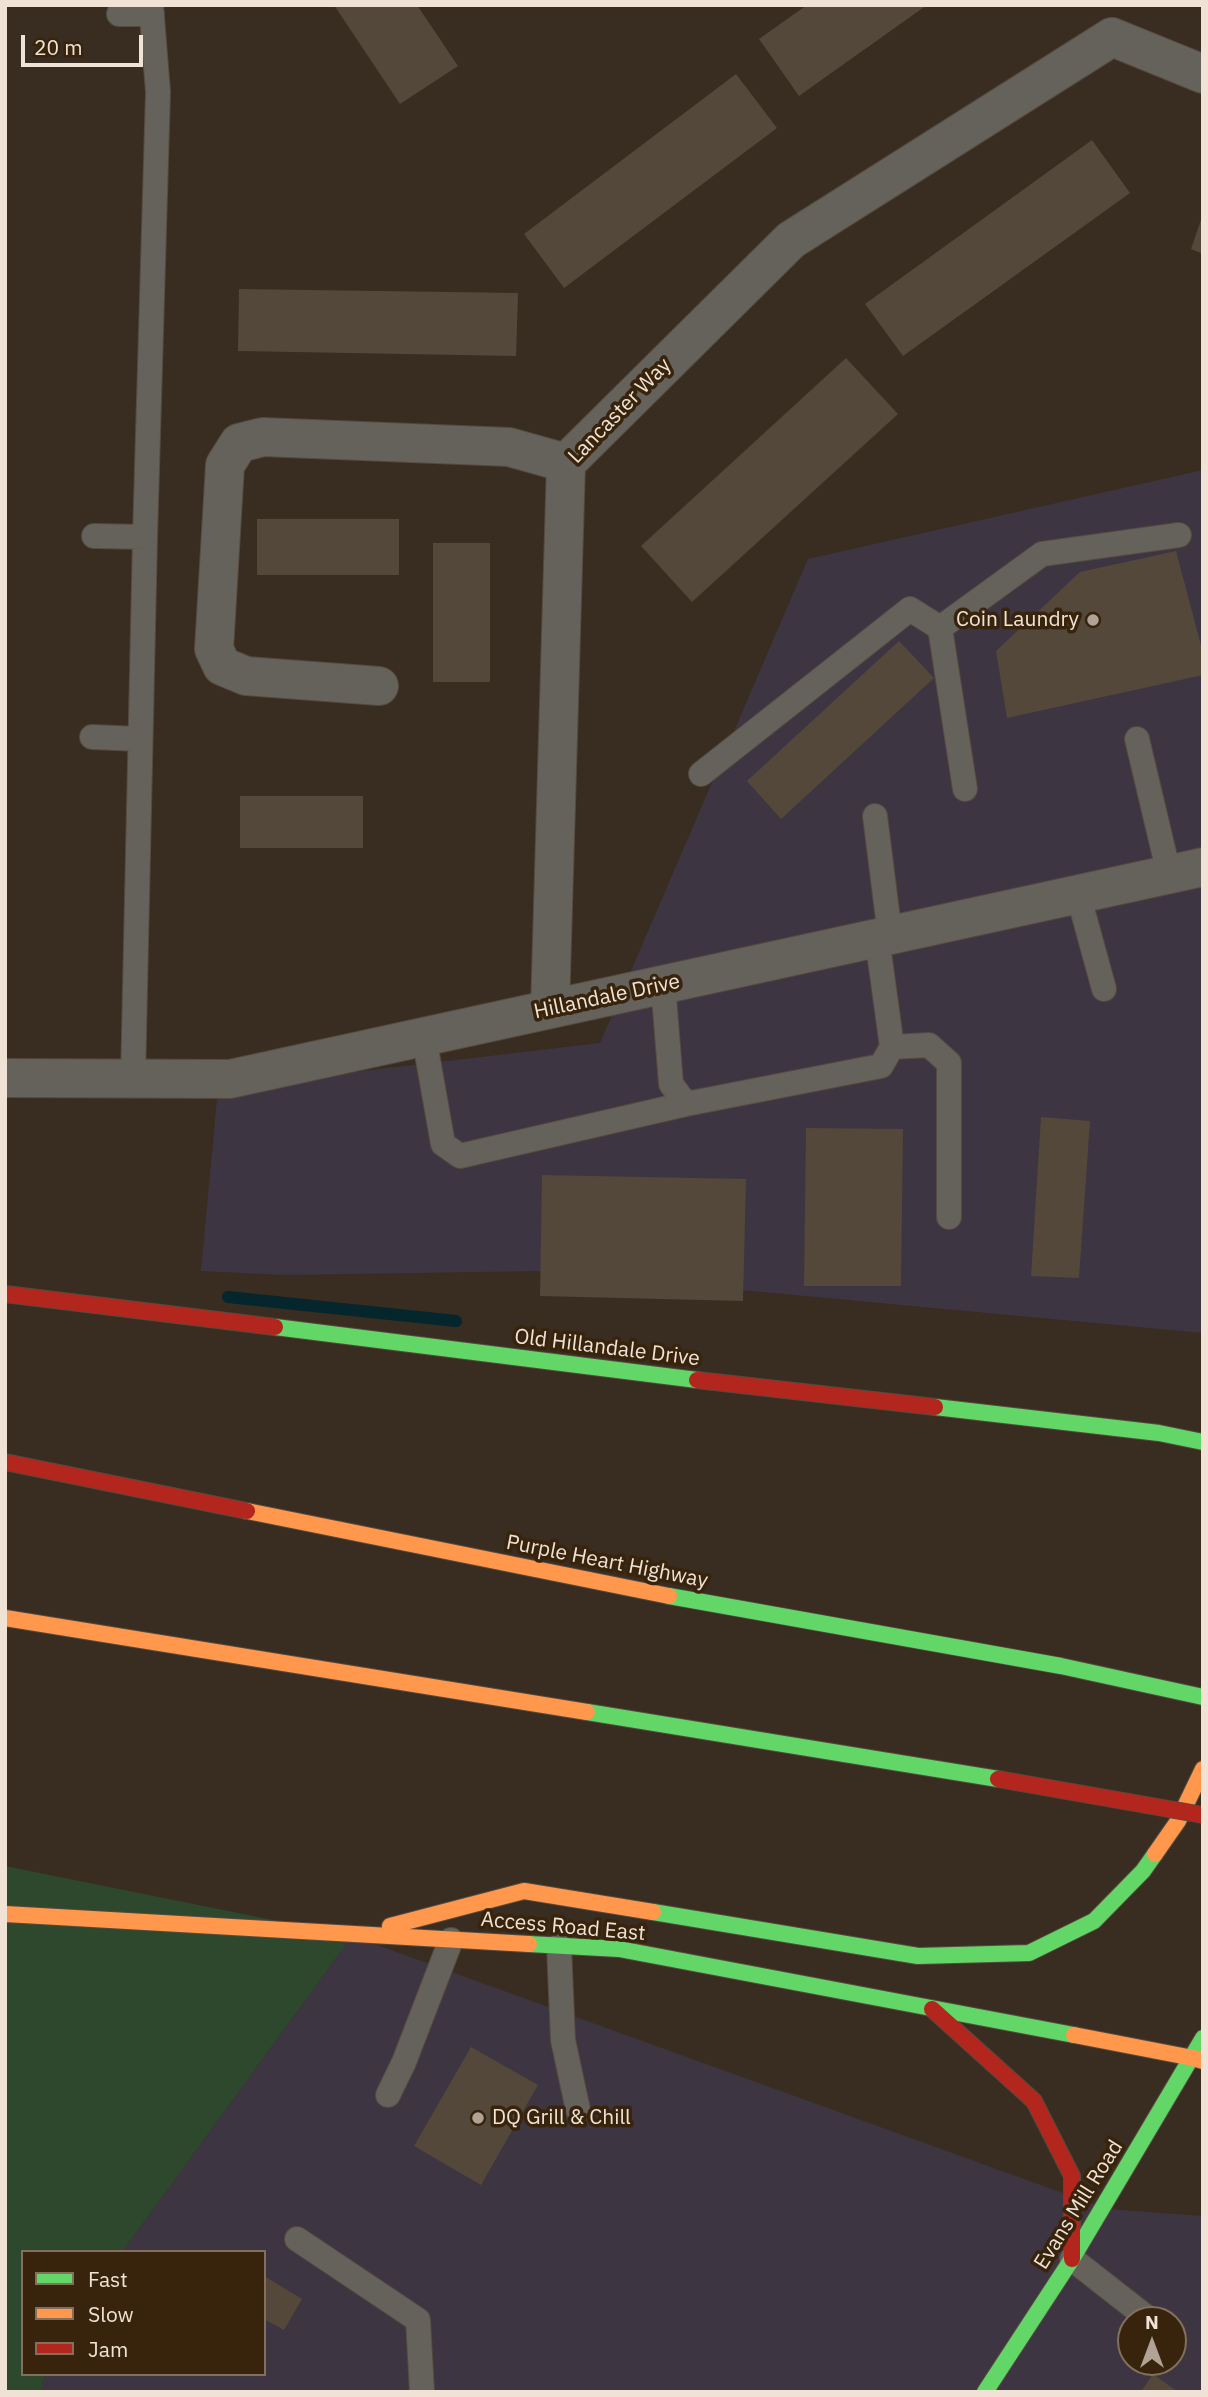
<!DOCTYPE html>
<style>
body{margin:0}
#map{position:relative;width:1208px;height:2397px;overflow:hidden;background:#392d21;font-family:"IBM Plex Sans",sans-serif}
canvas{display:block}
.frame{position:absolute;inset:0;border:7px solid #f0e3d5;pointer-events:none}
.legend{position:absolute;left:21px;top:2250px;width:245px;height:126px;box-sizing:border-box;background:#38240c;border:2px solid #82705c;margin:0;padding:9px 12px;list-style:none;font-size:21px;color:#f0e3d5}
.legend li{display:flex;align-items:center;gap:14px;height:35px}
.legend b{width:35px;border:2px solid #82705c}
.north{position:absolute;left:1117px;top:2306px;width:70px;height:70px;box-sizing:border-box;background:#38240c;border:2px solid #82705c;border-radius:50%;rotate:0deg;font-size:19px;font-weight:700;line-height:28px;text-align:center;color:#f0e3d5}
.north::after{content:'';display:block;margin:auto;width:24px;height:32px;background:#b0a396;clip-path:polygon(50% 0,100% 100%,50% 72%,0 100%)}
.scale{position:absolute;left:21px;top:35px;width:122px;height:32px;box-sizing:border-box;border:4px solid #f0e3d5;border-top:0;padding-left:9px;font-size:21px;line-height:24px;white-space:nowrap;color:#f0e3d5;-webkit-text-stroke:5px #38240c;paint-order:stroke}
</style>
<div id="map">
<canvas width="1208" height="2397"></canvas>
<div class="frame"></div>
<ul class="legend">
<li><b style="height:9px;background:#63d668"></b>Fast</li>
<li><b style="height:9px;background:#ff974d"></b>Slow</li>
<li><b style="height:9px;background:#b3261e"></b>Jam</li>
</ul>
<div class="north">N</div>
<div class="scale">20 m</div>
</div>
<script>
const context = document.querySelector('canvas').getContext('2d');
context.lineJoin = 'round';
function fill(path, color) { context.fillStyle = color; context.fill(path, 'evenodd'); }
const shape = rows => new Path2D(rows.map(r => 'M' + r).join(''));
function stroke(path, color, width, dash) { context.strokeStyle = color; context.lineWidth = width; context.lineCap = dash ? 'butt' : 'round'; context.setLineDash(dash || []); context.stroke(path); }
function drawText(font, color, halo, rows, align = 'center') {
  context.font = font + ' "IBM Plex Sans",sans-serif'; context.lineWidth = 7; context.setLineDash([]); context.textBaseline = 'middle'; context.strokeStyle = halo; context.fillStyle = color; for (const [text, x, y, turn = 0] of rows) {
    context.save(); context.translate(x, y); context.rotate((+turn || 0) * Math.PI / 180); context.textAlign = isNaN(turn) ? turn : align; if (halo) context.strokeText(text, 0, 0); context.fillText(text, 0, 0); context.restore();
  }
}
const commercial = shape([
 [1203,470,1203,1333,537,1271,286,1275,201,1271,218,1088,600,1043,808,559],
 [352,1936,1107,2209,1203,2216,1203,2392,40,2392,45,2374,264,2374,264,2252,122,2252],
 [1131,2320,1173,2320,1173,2362,1131,2362]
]);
const green = shape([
 [5,1866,352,1936,122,2252,23,2252,23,2374,45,2374,40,2392,5,2392]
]);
const stream = shape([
 [228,1297,456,1321]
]);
const building = shape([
 [334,5,417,5,458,66,400,104],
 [807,5,927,5,799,96,759,39],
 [736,74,777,128,564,288,524,234],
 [1092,140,1130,193,903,356,865,304],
 [1202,217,1203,217,1203,254,1191,249],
 [239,289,518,293,516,356,238,351],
 [846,358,898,414,692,602,641,546],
 [257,519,399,519,399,575,257,575],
 [433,543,490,543,490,682,433,682],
 [1176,551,1203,653,1203,675,1007,718,996,651,1080,572],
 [899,641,934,678,781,819,747,781],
 [240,796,363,796,363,848,240,848],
 [1041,1117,1090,1121,1079,1278,1031,1276],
 [806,1128,903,1129,901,1286,804,1286],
 [542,1175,746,1179,743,1301,540,1296],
 [471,2047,538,2085,481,2185,414,2146],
 [264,2276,302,2299,284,2330,264,2319],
 [1153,2374,1178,2392,1141,2392]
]);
const lane = shape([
 [119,14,152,14],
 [94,536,145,537],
 [92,737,140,739],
 [1137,739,1169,874],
 [701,774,910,609,940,628],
 [965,789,940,628,1042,554,1179,535],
 [875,816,890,935],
 [1078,894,1104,989],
 [663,984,671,1084,686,1104,881,1066,892,1047,877,938],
 [424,1037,443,1144,460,1156,686,1104],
 [892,1047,929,1045,949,1063,949,1217],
 [133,1079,145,537,158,92,151,5],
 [559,1946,563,2040,578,2110],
 [388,2095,404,2062,451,1940],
 [297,2239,418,2320,422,2392],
 [1072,2259,1150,2320]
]);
const street = shape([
 [1112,37,1203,74],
 [379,686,246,676,222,666,214,649,225,465,239,443,263,437,509,447,566,463],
 [550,1009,566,463,791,240,1112,37],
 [5,1078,230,1079,1203,867]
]);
const fast = shape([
 [275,1327,697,1380],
 [935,1407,1159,1433,1203,1442],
 [669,1596,1061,1666,1203,1697],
 [587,1712,998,1779],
 [653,1912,918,1956,1029,1953,1094,1921,1143,1871,1155,1854],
 [529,1944,619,1949,1074,2035],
 [985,2392,1072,2259,1203,2038]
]);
const slow = shape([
 [247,1511,669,1596],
 [5,1618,587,1712],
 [1155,1854,1178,1821,1203,1769],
 [5,1914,529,1944],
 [390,1926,524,1891,653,1912],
 [1074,2035,1193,2058],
 [1193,2058,1203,2061]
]);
const jam = shape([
 [5,1294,275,1327],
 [697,1380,935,1407],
 [5,1462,247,1511],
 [932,2009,1034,2101,1072,2176,1072,2259]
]);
const jamBridge = shape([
 [998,1779,1203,1815]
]);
const markers = [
 [1093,620,7,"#b0a396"],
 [478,2118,7,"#b0a396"]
];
const streetNames = [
 ["Lancaster Way",620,411,-46],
 ["Hillandale Drive",607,997,-12],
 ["Old Hillandale Drive",607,1348,7],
 ["Purple Heart Highway",607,1562,11],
 ["Access Road East",563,1927,5],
 ["Evans Mill Road",1079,2205,-58]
];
const poiNames = [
 ["Coin Laundry",1079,620],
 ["DQ Grill & Chill",492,2118,"left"]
];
fill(commercial, '#3e3542');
fill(green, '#2e482d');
stroke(stream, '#05262c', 12);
fill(building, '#53483a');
stroke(lane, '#554a3f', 26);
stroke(street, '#554a3f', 40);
stroke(fast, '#554a3f', 18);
stroke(slow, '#554a3f', 18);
stroke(jam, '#554a3f', 18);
stroke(lane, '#65625c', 24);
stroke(street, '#65625c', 38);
stroke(fast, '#63d668', 16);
stroke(slow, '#ff974d', 16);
stroke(jam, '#b3261e', 16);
stroke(jamBridge, '#554a3f', 18, []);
stroke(jamBridge, '#b3261e', 16);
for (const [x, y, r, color] of markers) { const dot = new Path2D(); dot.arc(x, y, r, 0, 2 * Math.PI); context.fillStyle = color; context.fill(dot); stroke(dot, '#38240c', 2.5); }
drawText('21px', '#f0e3d5', '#38240c', streetNames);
drawText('21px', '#f0e3d5', '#38240c', poiNames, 'right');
</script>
